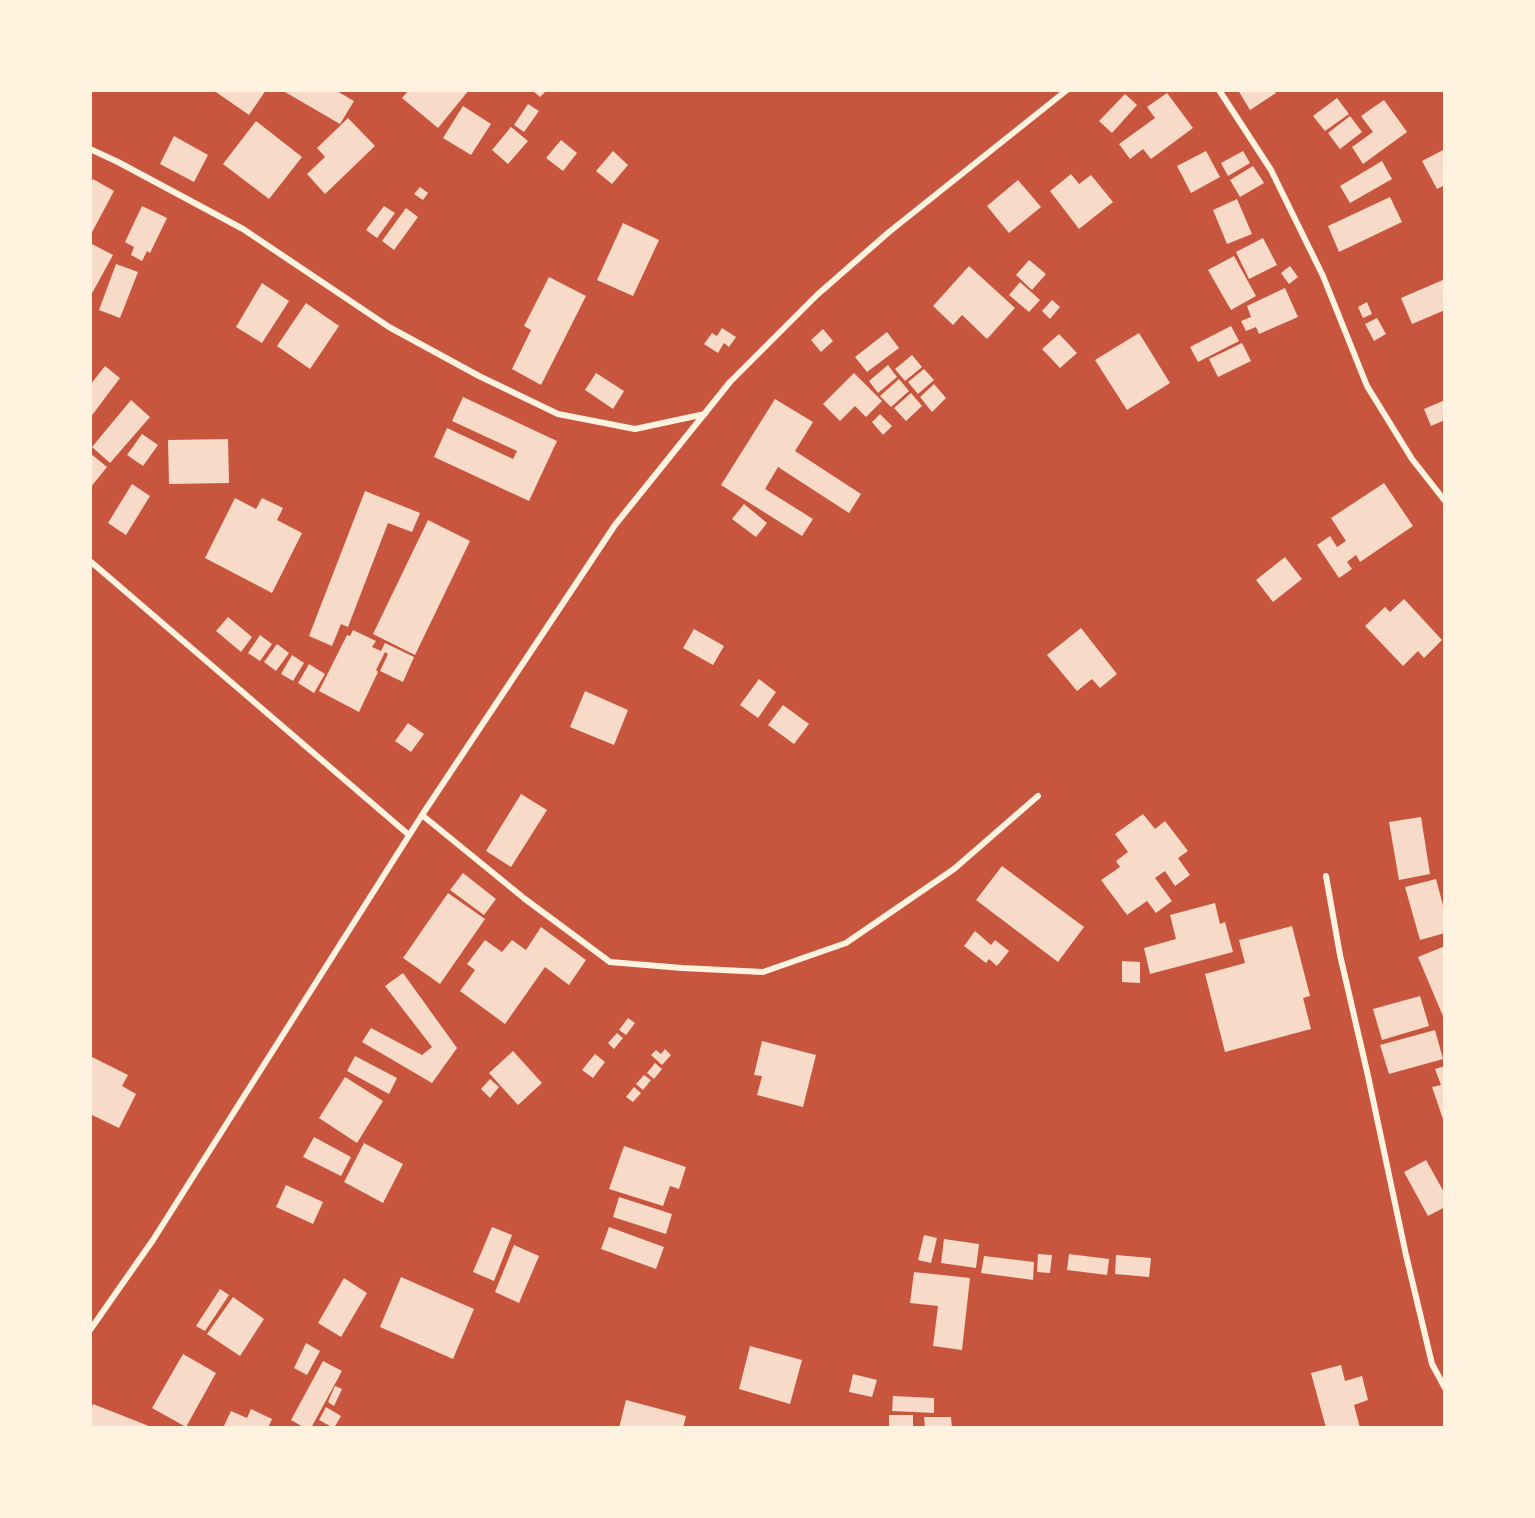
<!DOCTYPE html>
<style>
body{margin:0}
#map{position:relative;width:1535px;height:1518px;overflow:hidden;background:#c8553d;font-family:Overpass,sans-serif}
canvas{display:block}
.frame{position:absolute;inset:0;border:92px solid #fff3e0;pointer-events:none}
</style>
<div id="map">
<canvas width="1535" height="1518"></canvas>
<div class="frame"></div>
</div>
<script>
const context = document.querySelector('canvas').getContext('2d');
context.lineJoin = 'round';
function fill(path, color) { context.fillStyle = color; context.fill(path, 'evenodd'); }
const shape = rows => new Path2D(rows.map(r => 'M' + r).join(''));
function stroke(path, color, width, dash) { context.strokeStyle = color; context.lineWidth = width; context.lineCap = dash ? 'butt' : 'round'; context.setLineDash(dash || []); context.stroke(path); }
const building = shape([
 [213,90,266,90,249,115],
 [286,90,335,90,354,101,340,124,285,92],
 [409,90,469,90,438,128,402,98],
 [532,90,547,90,540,97],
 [1238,90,1274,90,1276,93,1250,110],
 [1167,93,1193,128,1151,159,1143,149,1130,159,1119,144,1155,118,1147,107],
 [1125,94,1137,105,1112,133,1099,121],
 [1337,98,1349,114,1325,131,1313,116],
 [1384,100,1407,132,1363,164,1352,147,1373,132,1361,116],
 [528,104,539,111,524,132,514,125],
 [463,106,491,124,471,155,443,138],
 [1350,116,1362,132,1340,149,1328,133],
 [348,118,375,146,325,194,307,174,325,157,317,148],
 [256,121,302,157,269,199,223,164],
 [511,127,528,141,508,164,492,150],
 [174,136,208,155,194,182,160,164],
 [561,140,577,153,563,171,546,158],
 [1445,149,1445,185,1437,189,1422,161],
 [613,151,628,165,612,184,596,171],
 [1206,151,1220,177,1191,193,1177,166],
 [1243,151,1250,163,1228,176,1221,163],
 [1382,161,1392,179,1350,203,1340,186],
 [1253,166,1264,183,1240,197,1230,180],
 [1071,174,1079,184,1091,175,1113,202,1079,229,1050,191],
 [93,179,114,191,90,236,90,185],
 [1018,180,1041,207,1009,233,987,206],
 [420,187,428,193,423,200,414,194],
 [1390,197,1402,222,1339,252,1328,226],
 [1237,199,1252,234,1227,244,1213,210],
 [142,206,167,218,150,253,147,251,142,261,131,255,134,247,125,242],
 [384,206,395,213,377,238,366,230],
 [406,208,418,217,394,250,382,241],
 [623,223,659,240,633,296,597,280],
 [1263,238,1277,265,1249,279,1236,252],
 [90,243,113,255,90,297],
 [1234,256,1256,296,1231,310,1208,270],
 [1029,260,1046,274,1032,290,1016,275],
 [116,264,138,272,120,318,99,310],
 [969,266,1015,308,987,339,962,315,953,325,933,306],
 [1290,266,1298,277,1289,284,1281,273],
 [549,277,586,296,541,385,512,369,531,330,524,326],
 [1445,279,1445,310,1412,324,1401,298],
 [1020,282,1040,300,1029,312,1009,295],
 [262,283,289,301,262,343,236,327],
 [1285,288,1298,317,1259,334,1256,327,1246,331,1241,321,1251,317,1247,306],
 [1052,300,1060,307,1050,319,1042,311],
 [1367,302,1372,314,1363,318,1358,307],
 [306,303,339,326,310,369,277,346],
 [1377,318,1386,334,1374,341,1365,324],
 [1231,326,1239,341,1198,362,1190,347],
 [722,328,736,337,729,347,724,343,718,353,704,344,712,333,717,336],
 [823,329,833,341,821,352,811,340],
 [887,332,899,348,867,372,855,357],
 [1139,333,1170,383,1127,410,1095,360],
 [1059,334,1077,353,1060,368,1042,349],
 [1242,343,1251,361,1218,377,1209,359],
 [912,355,922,367,905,381,895,369],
 [888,365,897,377,878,393,869,381],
 [105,366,120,378,90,418,90,385],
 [924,369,934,380,918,394,908,382],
 [596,373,624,391,613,409,585,390],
 [854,373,882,401,866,417,855,406,840,421,823,404],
 [899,379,909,391,891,407,880,396],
 [934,384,946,398,932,412,920,397],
 [911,393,922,406,906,421,894,408],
 [463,397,557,441,529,501,434,457,447,428,513,459,517,451,452,421],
 [775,399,813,422,795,451,861,494,849,513,778,467,765,489,813,519,802,536,721,485],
 [131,400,150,417,110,463,92,447],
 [1445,400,1445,420,1431,426,1424,409],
 [880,414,892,426,883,435,872,422],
 [142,434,158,445,143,466,127,455],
 [228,439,229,483,169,484,168,440],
 [90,453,107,467,90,488],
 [1384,483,1413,526,1360,562,1356,555,1347,562,1352,569,1339,578,1317,545,1330,536,1337,547,1346,541,1331,518],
 [132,484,150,496,126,535,108,523],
 [365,491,420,513,412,532,388,523,348,627,341,624,332,646,309,636],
 [235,498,256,509,262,498,283,508,277,520,302,533,272,593,205,558],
 [744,504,767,523,756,537,732,519],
 [428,520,470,541,415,655,373,634],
 [1285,557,1302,579,1273,602,1256,580],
 [1404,599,1442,640,1424,658,1418,651,1403,666,1365,626,1385,607,1390,612],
 [228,617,252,637,241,652,216,631],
 [1081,628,1117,674,1100,688,1092,679,1077,691,1047,655],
 [694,629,724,646,713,665,683,648],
 [353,630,376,641,372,647,381,651,385,643,414,657,403,682,380,671,388,654,385,652,376,670,378,672,359,712,319,691,347,635,350,636],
 [260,635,272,644,260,661,248,653],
 [277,644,289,653,276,671,264,662],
 [292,655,304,663,293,681,281,674],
 [309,664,325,674,314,693,298,683],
 [759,679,776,692,758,718,740,705],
 [585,691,628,710,614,745,570,727],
 [783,705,809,724,794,744,768,725],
 [408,723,424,734,411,752,395,741],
 [521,794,547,810,511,867,486,851],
 [1143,814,1155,829,1165,821,1188,851,1178,858,1190,875,1175,886,1165,871,1155,878,1172,901,1156,913,1147,901,1127,915,1101,880,1120,867,1116,861,1128,852,1115,834],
 [1421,817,1430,874,1399,880,1389,822],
 [1002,866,1084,927,1058,962,976,900],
 [463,873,496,899,484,915,450,890],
 [1436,879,1445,913,1445,933,1420,940,1405,887],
 [448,893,485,919,440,984,403,958],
 [1215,903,1220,924,1225,922,1233,952,1150,974,1144,948,1176,939,1170,915],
 [1292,926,1310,996,1303,998,1311,1029,1225,1052,1205,974,1245,963,1239,940],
 [541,927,586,960,569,985,545,967,505,1024,460,991,475,970,467,964,485,940,502,952,512,940,526,950],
 [975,931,991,945,995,940,1009,951,997,966,989,959,986,963,964,946],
 [1445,946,1445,1021,1418,957],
 [1122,961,1140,962,1140,983,1122,982],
 [403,973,457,1048,432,1083,362,1042,371,1028,422,1055,432,1047,385,986],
 [1420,996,1429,1026,1382,1040,1373,1009],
 [628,1018,635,1023,626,1035,619,1030],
 [1435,1030,1443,1059,1389,1074,1380,1045],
 [617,1033,623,1038,614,1049,608,1043],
 [762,1041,816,1055,803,1107,757,1095,762,1076,754,1075],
 [665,1049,671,1055,662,1065,651,1055,656,1050,661,1054],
 [513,1051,542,1083,518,1105,489,1073],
 [595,1054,605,1062,593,1078,582,1070],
 [90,1056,128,1075,122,1086,136,1094,119,1128,90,1114],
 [355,1056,397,1078,389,1094,347,1071],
 [655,1063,662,1069,654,1079,647,1073],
 [1445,1066,1445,1125,1432,1087,1441,1085,1435,1069],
 [644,1075,651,1080,643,1090,636,1084],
 [345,1077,383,1101,357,1143,319,1118],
 [490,1079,499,1087,490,1098,481,1089],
 [634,1087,641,1093,633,1102,626,1097],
 [314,1137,351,1157,341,1176,303,1157],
 [364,1143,403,1164,383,1203,344,1182],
 [624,1146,686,1167,679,1189,670,1186,663,1206,609,1189],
 [1426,1160,1445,1194,1445,1207,1428,1216,1404,1172],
 [286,1185,323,1202,313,1224,276,1207],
 [619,1197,672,1214,666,1234,613,1217],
 [492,1227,512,1235,494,1281,473,1272],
 [609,1227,664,1247,656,1269,601,1249],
 [924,1235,937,1238,931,1263,918,1260],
 [944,1239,979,1244,976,1268,941,1263],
 [514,1245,539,1256,519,1303,495,1292],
 [1038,1254,1052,1255,1050,1273,1037,1272],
 [1069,1254,1109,1259,1107,1275,1067,1270],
 [1116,1255,1151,1258,1149,1277,1115,1274],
 [984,1256,1034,1262,1033,1280,981,1273],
 [914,1272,970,1278,962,1350,933,1346,938,1306,910,1303],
 [401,1277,474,1309,453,1359,380,1327],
 [344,1278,367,1293,341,1337,318,1323],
 [220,1289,229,1295,205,1331,196,1326],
 [233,1297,264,1319,240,1356,207,1334],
 [306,1343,320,1351,307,1375,294,1368],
 [750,1346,802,1360,790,1404,739,1389],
 [183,1354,216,1373,186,1427,152,1408],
 [323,1361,342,1371,311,1428,305,1428,291,1420],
 [1341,1365,1345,1381,1362,1376,1368,1400,1354,1405,1360,1428,1326,1428,1311,1373],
 [853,1374,877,1380,872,1397,849,1392],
 [335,1386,342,1389,334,1406,328,1402],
 [893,1396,934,1398,934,1413,892,1411],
 [626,1400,686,1416,683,1428,619,1428],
 [93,1404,154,1428,90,1428,90,1412],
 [326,1407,341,1416,334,1428,319,1420],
 [251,1409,272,1419,268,1428,223,1428,231,1411,247,1418],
 [889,1415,913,1415,913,1428,889,1428],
 [924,1417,951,1417,952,1428,925,1428]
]);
const minor = shape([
 [1219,90,1271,170,1323,276,1367,386,1412,459,1445,501],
 [90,149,118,162,243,229,389,327,479,376,558,414,635,429,705,414],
 [90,561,409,835],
 [422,815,525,899,610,962,682,968,763,972,846,943,954,869,1038,796],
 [1326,876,1340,955,1368,1076,1406,1255,1432,1364,1445,1388],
 [90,1330,153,1240,422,815,615,525,730,382,817,295,889,232,1067,90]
]);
fill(building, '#f7dbc8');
stroke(minor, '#fff3e0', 6);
</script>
